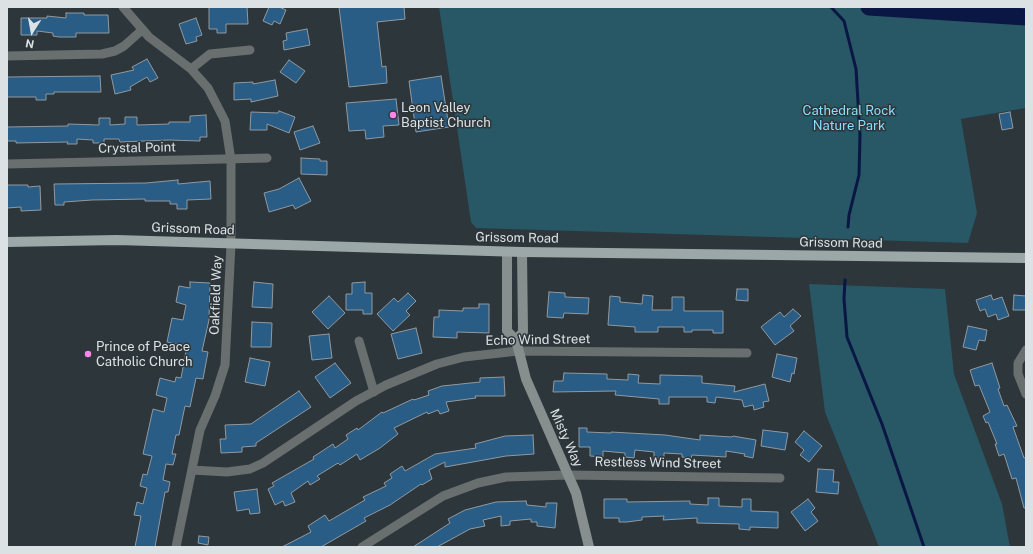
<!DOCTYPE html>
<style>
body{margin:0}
#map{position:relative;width:1033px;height:554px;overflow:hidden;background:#2d363a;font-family:"Public Sans",sans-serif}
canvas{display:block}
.frame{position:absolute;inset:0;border:8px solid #dce2e4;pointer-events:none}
.north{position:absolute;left:12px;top:12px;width:40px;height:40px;-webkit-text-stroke:3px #2d363a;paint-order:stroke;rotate:191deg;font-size:11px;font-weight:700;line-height:16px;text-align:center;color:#dce2e4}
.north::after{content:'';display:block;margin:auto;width:14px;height:18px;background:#dce2e4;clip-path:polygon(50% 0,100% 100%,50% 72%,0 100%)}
</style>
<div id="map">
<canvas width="1033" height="554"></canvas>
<div class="frame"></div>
<div class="north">N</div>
</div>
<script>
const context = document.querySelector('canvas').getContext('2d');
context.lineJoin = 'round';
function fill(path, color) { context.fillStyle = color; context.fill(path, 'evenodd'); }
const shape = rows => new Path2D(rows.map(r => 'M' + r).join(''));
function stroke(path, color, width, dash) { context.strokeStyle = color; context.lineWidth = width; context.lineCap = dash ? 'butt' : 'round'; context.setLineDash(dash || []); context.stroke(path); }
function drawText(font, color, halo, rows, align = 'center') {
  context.font = font + ' "Public Sans",sans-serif'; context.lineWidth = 3; context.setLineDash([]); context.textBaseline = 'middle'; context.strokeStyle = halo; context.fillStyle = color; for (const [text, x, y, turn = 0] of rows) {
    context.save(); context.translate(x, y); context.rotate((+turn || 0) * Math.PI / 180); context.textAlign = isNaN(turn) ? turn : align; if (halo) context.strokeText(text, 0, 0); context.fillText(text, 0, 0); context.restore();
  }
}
const green = shape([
 [439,7,1026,7,1026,108,961,119,977,213,968,243,476,228,471,222],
 [809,284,945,289,954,374,1002,504,1010,547,879,547,825,412]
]);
const stream = shape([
 [831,7,844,21,856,69,860,135,859,175,849,215,848,227],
 [845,280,844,299,847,337,882,424,924,547]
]);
const river = shape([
 [869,7,1026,17]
]);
const building = shape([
 [209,7,247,7,248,24,226,24,226,33,217,33,217,29,209,29,209,7],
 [269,7,279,7,286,10,280,24,274,21,272,25,263,21,269,7],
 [339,7,404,7,405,19,377,22,382,67,386,66,387,83,349,87,339,7],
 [66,13,84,13,84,15,108,15,109,33,76,33,76,37,59,37,53,36,53,33,37,31,37,35,21,35,21,18,47,18,47,16,66,18,66,13],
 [196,18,202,35,196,37,197,41,186,44,179,24,196,18],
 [307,29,310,45,284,50,283,41,287,40,286,33,307,29],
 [147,59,158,78,150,82,147,77,130,87,131,90,115,94,111,75,134,70,132,67,147,59],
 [289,60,305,71,296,83,280,72,289,60],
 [100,76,101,92,54,92,54,94,46,94,46,100,36,100,36,97,7,97,7,77,100,76],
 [441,76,449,127,416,132,409,81,441,76],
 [275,80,278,96,251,102,251,99,234,100,234,83,253,82,253,84,275,80],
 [396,99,399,125,383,126,384,137,366,139,365,130,349,131,346,103,396,99],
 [279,111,295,117,289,133,267,124,267,130,250,130,251,112,278,113,279,111],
 [1010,112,1013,128,1002,130,999,114,1010,112],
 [206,115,207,137,200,137,200,141,169,140,120,142,119,139,104,139,104,143,93,143,93,140,77,139,77,144,67,144,68,142,16,143,16,141,7,141,7,127,68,126,68,124,99,125,99,118,110,118,110,125,125,124,125,117,137,117,137,125,169,124,169,122,190,122,190,116,206,115],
 [313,126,320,143,300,150,294,132,313,126],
 [301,158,320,159,320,161,327,161,327,175,301,174,301,158],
 [299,178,311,201,295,209,293,205,269,212,264,193,279,189,299,178],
 [178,180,178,184,210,181,211,199,187,200,187,209,177,209,177,204,170,204,170,201,145,201,145,199,92,200,64,202,64,205,55,205,54,184,146,183,178,180],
 [7,185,28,185,28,187,40,186,41,210,21,211,21,207,7,208,7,185],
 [190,282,210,283,209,320,202,351,208,352,203,379,196,378,190,407,185,406,179,435,176,435,172,454,176,454,173,465,166,464,163,480,170,482,168,492,165,492,155,547,135,547,141,516,134,515,137,502,143,504,147,488,140,486,143,474,147,475,152,456,143,454,153,409,164,412,167,398,156,395,160,378,175,382,176,377,181,378,187,346,167,342,172,318,183,320,186,305,176,302,179,286,190,288,190,282],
 [254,282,273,284,272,308,252,307,254,282],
 [365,282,365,293,372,293,372,314,363,314,363,310,346,310,346,294,352,294,352,283,365,282],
 [737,289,748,289,748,301,736,300,737,289],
 [549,292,565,293,565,297,589,298,588,314,564,313,563,318,547,317,549,292],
 [408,293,416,301,406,311,410,315,393,331,377,314,394,298,398,302,408,293],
 [643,295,653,296,652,310,672,310,672,297,684,297,684,311,723,311,723,333,713,333,713,330,692,330,692,332,684,332,684,327,658,327,658,332,635,332,635,327,608,325,610,296,620,297,620,302,642,304,643,295],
 [991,295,993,300,1002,297,1009,316,998,320,996,314,988,317,985,309,980,311,976,300,991,295],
 [1014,295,1026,296,1026,310,1013,310,1014,295],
 [329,296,345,313,328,329,312,312,329,296],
 [479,304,489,304,489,333,457,332,457,338,433,337,434,317,439,317,439,310,463,311,463,308,479,308,479,304],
 [793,309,801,316,790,326,794,331,775,345,761,327,780,312,784,317,793,309],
 [252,322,272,323,271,347,251,347,252,322],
 [968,326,987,330,985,341,979,340,976,350,963,347,968,326],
 [416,328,422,353,398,359,391,334,416,328],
 [329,334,332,358,312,360,309,336,329,334],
 [777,354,797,358,794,374,792,373,790,382,772,377,777,354],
 [250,358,270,362,265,386,245,382,250,358],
 [335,363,351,383,330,398,315,377,335,363],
 [992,363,1000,388,998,389,1004,406,1007,405,1017,426,1013,427,1024,458,1026,457,1026,508,1024,508,1016,478,1012,479,1004,454,999,456,995,444,997,444,988,422,986,423,983,416,990,412,979,385,975,386,970,370,992,363],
 [564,373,607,374,607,379,628,380,628,374,639,375,638,383,660,384,660,375,702,376,702,383,735,386,734,392,765,384,769,401,763,402,764,407,754,410,753,405,744,407,742,400,716,397,715,403,707,402,707,397,669,397,669,404,659,404,659,399,615,395,616,391,553,392,554,381,563,381,564,373],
 [504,377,505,396,475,396,476,398,446,402,449,411,440,414,438,410,428,414,427,412,394,428,398,434,380,448,360,460,357,454,340,465,338,463,317,476,320,479,310,485,308,481,291,493,295,502,285,506,283,501,275,505,268,489,274,486,272,483,314,459,313,457,333,444,335,448,348,439,346,435,357,428,358,430,382,412,383,413,413,399,414,400,429,395,428,391,442,386,480,382,480,378,504,377],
 [299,391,311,407,256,443,256,446,242,447,242,452,221,453,220,439,226,439,225,425,251,424,299,391],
 [579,428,587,428,587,432,611,433,611,432,665,435,700,440,700,435,732,437,733,436,756,440,753,458,744,456,745,454,726,451,726,457,692,455,691,458,682,457,682,454,664,453,664,458,654,458,654,452,635,450,634,458,625,457,625,453,603,451,603,457,590,456,590,447,579,447,579,428],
 [763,430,788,433,785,450,761,446,763,430],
 [804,431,822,446,809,462,800,455,804,450,795,442,804,431],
 [533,435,534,454,506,456,445,467,445,462,429,470,432,479,422,485,421,484,390,505,364,518,366,521,321,547,282,547,311,532,308,526,325,515,329,521,365,500,363,497,386,486,384,483,392,478,390,474,402,466,405,471,435,454,476,448,475,444,505,436,533,435],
 [818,469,834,470,833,482,839,482,838,494,816,492,818,469],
 [257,489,260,513,250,514,249,509,237,511,234,492,257,489],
 [708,498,719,498,719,506,742,507,742,499,751,499,751,511,778,512,778,528,750,527,750,530,739,529,739,524,697,523,697,518,663,520,664,516,642,517,642,520,627,522,619,522,619,518,604,518,604,499,627,499,627,502,690,501,690,504,708,505,708,498],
 [808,499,815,508,811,512,818,521,805,531,791,512,808,499],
 [526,501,527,505,546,507,546,503,557,503,555,528,537,526,537,522,531,522,531,519,510,521,510,525,501,526,501,516,483,520,485,526,470,529,437,547,413,547,450,523,448,519,465,510,496,502,526,501],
 [199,536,209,537,208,545,198,543,199,536]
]);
const street = shape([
 [123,7,149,37,191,69,208,88,225,121,231,160,231,244,225,365,215,396,200,430,176,547],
 [7,56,102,54,115,51,124,46,142,30],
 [191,69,210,54,250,50],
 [7,164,267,158],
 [359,341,374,392],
 [1026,350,1018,363,1018,374,1026,394],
 [192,470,227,472,250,469,263,463,356,401,386,385,437,364,464,357,518,351,747,353],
 [362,547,443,496,478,483,506,477,568,475,780,478]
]);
const secondary = shape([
 [507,252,507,331,516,340,526,379,576,493,589,547],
 [516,340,523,332,522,252]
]);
const primary = shape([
 [7,242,117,240,522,252,1026,258]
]);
const markers = [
 [393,115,4,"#fa87e7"],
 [88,354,4,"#fa87e7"]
];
const poiNames = [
 ["Leon Valley",401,108],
 ["Baptist Church",401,123],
 ["Prince of Peace",96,347],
 ["Catholic Church",96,362]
];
const parkNames = [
 ["Cathedral Rock",849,111],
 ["Nature Park",849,126]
];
const streetNames = [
 ["Crystal Point",137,148,-1],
 ["Grissom Road",193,229,2],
 ["Grissom Road",517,238,1],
 ["Grissom Road",841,243,1],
 ["Oakfield Way",216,295,-88],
 ["Echo Wind Street",538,340,-1],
 ["Misty Way",566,438,66],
 ["Restless Wind Street",658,463,1]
];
fill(green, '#285766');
stroke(stream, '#0a1744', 3);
stroke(river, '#0a1744', 17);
fill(building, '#295d85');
stroke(building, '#9199a0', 1);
stroke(street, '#696e6e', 9);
stroke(secondary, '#868e8e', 10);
stroke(primary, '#9ca7a7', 10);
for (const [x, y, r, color] of markers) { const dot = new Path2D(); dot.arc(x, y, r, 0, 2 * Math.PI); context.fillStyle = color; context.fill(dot); stroke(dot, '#2d363a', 1.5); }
drawText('13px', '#dce2e4', '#2d363a', poiNames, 'left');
drawText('13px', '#89dffd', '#2d363a', parkNames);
drawText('13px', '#dce2e4', '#2d363a', streetNames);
</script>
